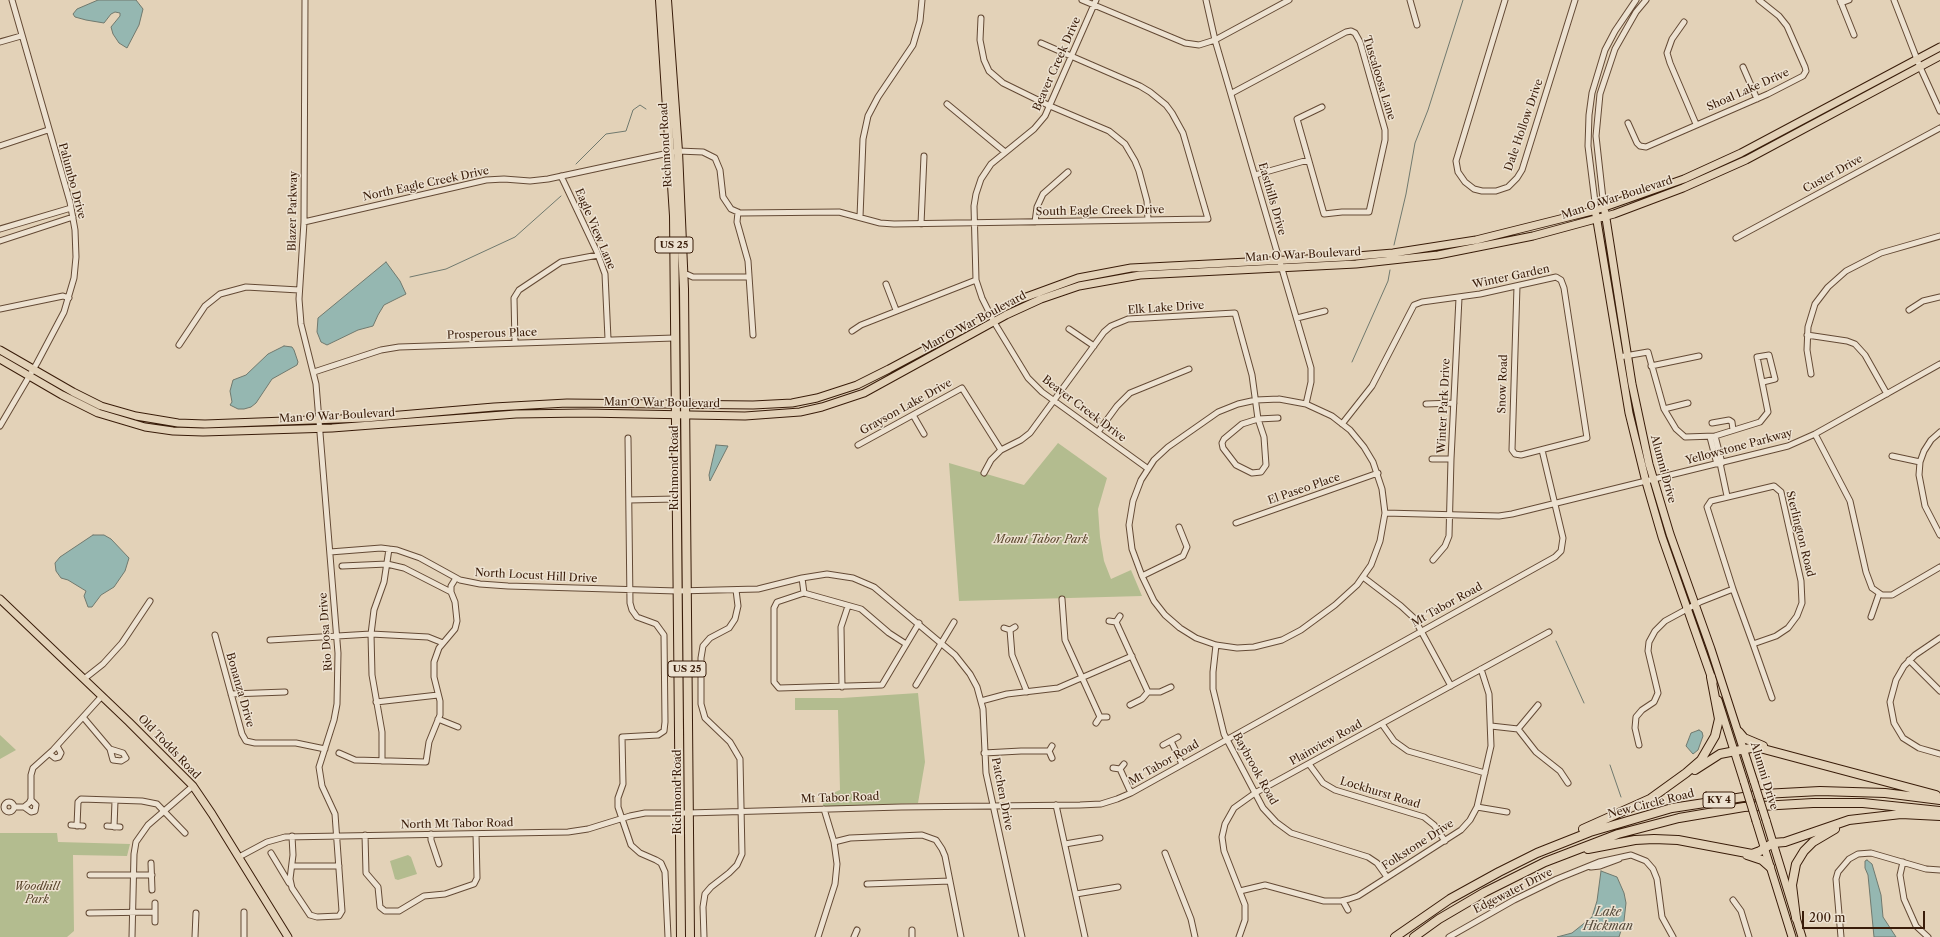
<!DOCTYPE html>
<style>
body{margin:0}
#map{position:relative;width:1940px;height:937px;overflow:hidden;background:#e3d2b8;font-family:"Libre Caslon Text",serif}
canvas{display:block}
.scale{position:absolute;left:1802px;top:911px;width:123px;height:18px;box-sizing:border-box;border:2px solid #391c09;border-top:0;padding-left:5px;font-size:12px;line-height:14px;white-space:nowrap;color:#391c09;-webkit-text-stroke:3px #ede2d1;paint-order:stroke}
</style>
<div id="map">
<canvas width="1940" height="937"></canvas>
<div class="scale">200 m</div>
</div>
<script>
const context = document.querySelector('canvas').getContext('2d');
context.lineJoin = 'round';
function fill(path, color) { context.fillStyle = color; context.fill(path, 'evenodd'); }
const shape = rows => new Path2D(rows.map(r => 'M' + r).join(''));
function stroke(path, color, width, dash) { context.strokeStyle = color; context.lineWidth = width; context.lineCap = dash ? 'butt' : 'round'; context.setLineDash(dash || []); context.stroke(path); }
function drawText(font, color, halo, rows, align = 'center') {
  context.font = font + ' "Libre Caslon Text",serif'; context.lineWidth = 3; context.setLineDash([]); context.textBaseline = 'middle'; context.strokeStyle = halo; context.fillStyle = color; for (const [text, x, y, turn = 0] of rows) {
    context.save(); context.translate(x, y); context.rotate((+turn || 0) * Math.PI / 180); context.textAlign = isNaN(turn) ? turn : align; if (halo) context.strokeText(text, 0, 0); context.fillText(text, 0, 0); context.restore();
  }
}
const green = shape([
 [1058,443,1107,478,1098,509,1100,537,1104,561,1111,579,1131,570,1142,596,959,601,949,463,1024,485],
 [918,693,925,762,918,803,826,807,823,806,823,797,840,790,838,710,795,710,795,698,842,698],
 [0,735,16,750,0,759],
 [0,833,57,833,58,842,130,844,127,856,73,855,74,931,67,937,0,937],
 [408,855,411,857,417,874,398,880,395,879,390,861]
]);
const water = shape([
 [98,0,136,0,143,9,139,25,127,48,119,43,113,34,111,27,120,16,120,13,115,12,111,14,104,23,86,20,75,17,73,14,77,9,98,0],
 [386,262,400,281,406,294,384,305,378,315,373,326,358,330,327,345,321,342,317,332,318,318,386,262],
 [284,346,292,347,294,350,298,362,297,365,272,379,256,403,251,407,244,409,238,409,230,405,232,402,230,391,233,380,246,375,268,354,284,346],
 [716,445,728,446,710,481,709,475,716,445],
 [93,535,104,535,111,539,129,558,125,571,114,587,101,595,92,607,88,607,84,596,86,591,68,580,61,578,56,571,55,563,60,557,93,535],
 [1699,730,1702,732,1703,736,1698,750,1693,754,1686,746,1691,733,1699,730],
 [1867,860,1872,864,1881,895,1883,917,1896,937,1874,937,1868,875,1865,868,1865,861,1867,860],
 [1601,871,1617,877,1624,893,1626,903,1624,921,1619,937,1557,937,1572,933,1592,917,1597,901,1601,871]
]);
const stream = shape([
 [576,164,606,134,626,131,633,110,640,105,646,109],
 [1394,245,1406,194,1415,143,1428,110,1463,0],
 [410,277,446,269,515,237,561,196],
 [1352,362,1388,281,1390,270],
 [1556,641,1584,703],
 [1610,765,1621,797]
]);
const minor = shape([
 [1082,0,1185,43,1199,45,1215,40,1289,0],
 [1096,0,1045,116,1034,129,991,164,981,179,976,194,974,206,976,280,982,298,994,322,1028,378,1042,392,1147,468],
 [1206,0,1215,40,1311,368,1311,382,1306,404],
 [1410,0,1417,25],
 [1505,0,1456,161,1458,172,1465,182,1474,189,1482,191,1496,191,1508,187,1517,178,1522,170,1575,0],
 [1840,0,1854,35],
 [1894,0,1920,67,1940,111],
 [1841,3,1849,0],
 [981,18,980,40,984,60,989,71,1003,83,1050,106,1109,131,1125,144,1135,161,1139,171,1147,201,1148,220],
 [1684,22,1672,39,1667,53,1670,63,1696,124],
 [0,42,21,36],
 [1743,67,1757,99],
 [1232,93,1346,32,1351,31,1355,33,1360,42,1385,130,1385,140,1369,212,1342,212,1324,214,1297,119,1322,107],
 [947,104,1005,152],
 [1628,123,1637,143,1640,146,1646,147,1768,94,1803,76,1806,71,1805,67,1787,26,1779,16,1759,0],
 [0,146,48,130],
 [1255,175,1308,160],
 [561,176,597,252,605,274,608,339],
 [1604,208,1596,136,1600,94,1615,49,1636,12,1646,0],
 [1596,210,1588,146,1589,115,1592,93,1605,50,1615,31,1636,0],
 [738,212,737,222,748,261,753,335],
 [860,217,863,139,868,116,878,97,913,45,920,21,922,0],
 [304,222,486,180,504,179,530,181,548,179,678,151,703,152,715,158,720,170,723,197,731,209,740,213,839,212,880,223,894,224,1208,219,1183,133,1172,113,1166,105,1150,92,1140,86,1041,43],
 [1035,222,1037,207,1043,194,1068,172],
 [921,224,924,156],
 [0,229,71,208],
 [1736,238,1940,128],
 [0,241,73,217],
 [683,270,684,273,693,277,749,277],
 [886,284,896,310],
 [0,309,63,296,69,298],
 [1909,310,1923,301,1940,297],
 [1297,318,1325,311],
 [1069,329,1094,346],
 [852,331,861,325,976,280],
 [1807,335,1847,341,1855,344,1865,355,1887,394],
 [515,343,514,298,519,290,561,262,598,255],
 [179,345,205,306,220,294,246,287,299,290],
 [1619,357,1648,352,1664,409,1676,429,1685,437,1715,436,1760,422,1768,412,1757,357,1769,355,1775,379,1763,382],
 [1651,366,1699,356],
 [314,372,381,350,399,347,674,338],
 [1811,374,1807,350,1808,327,1815,304,1828,287,1846,271,1881,253,1940,236],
 [1279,399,1306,404,1332,416,1350,430,1364,447,1373,462,1382,489,1385,513,1380,541,1371,565,1357,585,1335,605,1301,630,1282,640,1254,647,1237,648,1216,645,1196,638,1180,628,1165,615,1154,601,1142,576,1132,549,1129,525,1133,501,1141,480,1154,460,1168,447,1218,412,1238,404,1256,400,1279,399],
 [1426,404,1454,403],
 [1664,409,1688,403],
 [913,415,924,434],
 [1258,419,1264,437,1266,465,1261,472,1252,473,1236,465,1223,448,1222,443,1224,439,1242,424,1258,419],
 [1712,423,1729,420,1732,422,1733,430],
 [1342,424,1372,386,1414,305,1422,302,1480,294,1556,277,1561,280,1564,288,1587,438,1521,455,1515,454,1512,450,1517,286],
 [0,426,37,363,64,312,74,278,76,257,75,230,70,202,12,0],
 [1098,432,1117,406,1130,393,1189,369],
 [1940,432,1931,440,1924,451,1920,462,1919,475,1925,506,1940,535],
 [1815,434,1850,501,1866,572,1872,588,1882,595,1892,595,1940,567],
 [1715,436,1722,463],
 [1710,437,1717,464],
 [628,438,630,603,632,610,637,617,656,624,664,635,665,722,664,731,658,735,622,737,623,784,618,798,618,807,631,845,640,853,656,860,661,863,665,872,668,937],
 [858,445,962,388,1001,450],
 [1892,456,1920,462],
 [1432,459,1451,459],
 [1720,463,1727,496],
 [984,473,991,460,1001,450,1021,440,1030,433,1104,332,1111,326,1128,319,1235,313,1252,375,1258,419,1278,418],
 [629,500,676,499],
 [1385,513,1499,516,1512,514,1788,446,1815,434,1940,364],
 [1236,523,1378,473],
 [389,549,384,582,374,610,371,634,428,637,443,643],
 [330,552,381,548,397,550,420,558,460,580,480,584,508,586,677,591,758,589,802,578,827,574,853,578,874,587,955,655,970,674,977,687,983,709,986,773,1022,937],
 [1433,560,1445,546,1449,536,1451,459,1459,298],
 [342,566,387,564,404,568,451,592],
 [1142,576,1183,556,1187,547,1179,527],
 [1363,577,1401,606,1414,618,1451,686],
 [802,578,804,593],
 [1062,599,1065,640,1100,717],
 [1871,617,1879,594],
 [1109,621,1116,622,1120,616],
 [1116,622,1148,692],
 [1004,628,1010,630,1015,627],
 [1010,630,1012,655,1027,692],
 [215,635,242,734,246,741,255,743,296,743,325,749],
 [1940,638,1915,655,1904,666,1896,680,1890,702,1894,723,1903,738,1919,748,1940,754],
 [270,640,371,634,372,675,382,732,382,761],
 [906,644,889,633,861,609,804,593,777,602,774,608,774,682,779,688,882,685,919,623],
 [1753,644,1776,636,1788,628,1797,616,1802,603,1801,581,1781,492,1774,486,1711,501,1707,507,1733,589,1753,644,1772,698],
 [1216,645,1213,672,1213,689,1224,734,1263,808,1276,822,1291,833,1368,857,1377,863,1387,877],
 [1909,660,1940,691],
 [84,679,103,664,122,643,150,601],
 [916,685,954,622],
 [842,687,841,627,848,606],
 [231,694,285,692],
 [981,701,1007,694,1058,688,1132,656],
 [376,702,438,695],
 [1130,705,1142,699,1148,692,1160,692,1171,687],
 [83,717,110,749,113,760,121,761,126,758,123,753,110,749],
 [438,719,458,727],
 [1096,723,1100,717,1107,717],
 [1382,724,1394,741,1408,751,1485,773],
 [1491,726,1518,729,1536,752,1560,771,1568,783],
 [1518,729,1538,705],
 [1171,741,1182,764],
 [1163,745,1178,737],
 [1639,745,1635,728,1636,717,1642,710,1654,702,1658,693,1648,651,1649,642,1655,631,1665,621,1700,602,1733,589],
 [339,753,355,760,426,762,429,742,440,715,440,701,434,677,434,662,439,648,455,629,457,621,455,602,451,592,451,586,456,578],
 [984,753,1021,751,1049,751],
 [50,754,55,758,59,757,61,753,57,746],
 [1052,758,1049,751,1052,746],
 [1309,764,1323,783,1335,790,1424,817,1434,825,1445,841],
 [1113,768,1120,769,1124,764],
 [1120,769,1131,793],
 '4 807a5 5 0 1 1 10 0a5 5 0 1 1-10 0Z',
 [1056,805,1085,937],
 [14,807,24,807,29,803,31,799,31,775,33,768,53,750,102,696],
 [24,807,31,812,35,811,36,805,31,800],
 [1477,807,1507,812],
 [71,825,83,826],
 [77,826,78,802,81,799,142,801,157,804,185,833],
 [107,826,120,827],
 [114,827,115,801],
 [431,834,431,840,439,864],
 [365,835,366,873,378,887,380,907,385,911,399,911,424,896,445,894,474,884,477,878,476,834],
 [292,836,293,855,290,879,292,888,310,915,317,917,339,916,342,911,335,814,322,786,319,767,334,720,337,704,338,653,316,384,301,324,299,299,304,222,305,0],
 [834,842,850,838,922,835,936,840,942,849,945,856,961,937],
 [1065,844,1100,838],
 [271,853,289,883],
 [1165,853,1191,919,1195,937],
 [239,857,267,842,285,837,568,832,588,829,630,816,645,813,688,813,901,807,1080,805,1101,804,1117,799,1131,793,1555,557,1561,551,1563,538,1542,450],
 [1903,862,1900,875,1904,899,1916,926,1928,937],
 [151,863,152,890],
 [292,866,339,866],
 [1591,867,1600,866,1619,859],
 [90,875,152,875],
 [867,884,950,881],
 [1240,891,1265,885,1324,901,1341,901,1349,899,1358,896,1461,830,1470,820,1477,807,1491,746,1489,694,1481,669],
 [1076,894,1118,887],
 [1733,900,1741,911,1749,937],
 [1343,901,1348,910],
 [89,913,155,912],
 [155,922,155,903],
 [132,937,134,854,136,842,148,825,193,786],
 [195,937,196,913],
 [244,937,244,912],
 [704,937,703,907,705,894,711,887,729,873,737,865,742,854,740,759,730,742,705,718,701,704,701,658,703,646,710,638,729,628,735,619,738,606,736,590],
 [818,937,835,884,837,864,834,842,824,809],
 [854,937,857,930],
 [912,937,912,930],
 [1239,937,1245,920,1245,905,1224,851,1222,837,1225,824,1234,808,1255,793,1549,632],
 [1449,937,1514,900,1557,879,1599,862,1631,855,1646,861,1653,869,1657,879,1662,917,1673,937],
 [1841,937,1836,879,1838,872,1849,859,1858,854,1871,853,1926,869,1940,870]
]);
const major = shape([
 [1605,212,1632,384,1649,464,1670,534,1711,649,1754,782],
 [1596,215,1629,413,1646,482,1662,537,1713,682],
 [0,350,73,392,101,406,136,416,178,423,205,424,365,418,494,407,567,403,753,405,792,403,817,398,857,385,889,369,1018,300,1078,278,1131,268,1345,257,1393,253,1476,240,1596,210,1684,179,1741,153,1940,47],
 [0,359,62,395,98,413,145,427,173,431,203,432,332,428,516,414,584,413,745,416,800,412,822,407,864,393,1006,315,1041,299,1079,286,1140,275,1356,264,1438,255,1533,236,1614,214,1683,188,1746,160,1940,56],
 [0,599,129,722,193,786,212,814,288,937],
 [1718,700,1744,782],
 [1766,820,1802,937],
 [1756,821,1792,937]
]);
const highway = shape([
 [660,0,674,216,681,937],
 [667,0,678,151,684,289,690,937],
 [1739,732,1744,738,1763,746],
 [1695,770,1720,754,1756,747,1936,795],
 [1583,829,1650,799,1686,773,1701,760,1715,736,1719,719,1711,677],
 [1588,849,1635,840,1654,839,1678,840,1752,854,1760,851,1773,843,1785,842,1849,820,1901,814,1940,816],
 [1747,855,1762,860,1770,867],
 [1796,918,1792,885,1796,864,1804,851,1813,842,1835,829],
 [1395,937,1450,899,1499,872,1537,853,1590,832,1672,808,1763,794,1820,791,1885,793,1940,800],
 [1414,937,1439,919,1485,892,1545,862,1618,834,1679,818,1744,807,1813,803,1863,803,1940,811]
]);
const majorBridge = shape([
 [1744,782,1756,821],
 [1754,782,1766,820]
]);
const shields = [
 [674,245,38],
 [687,669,38],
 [1719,800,32]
];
const shieldNames = [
 ["US 25",674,245],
 ["US 25",687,669],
 ["KY 4",1719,800]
];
const streetNames = [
 ["Beaver Creek Drive",1057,64,-66],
 ["Tuscaloosa Lane",1379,78,73],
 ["Shoal Lake Drive",1748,90,-24],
 ["Dale Hollow Drive",1524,125,-71],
 ["Richmond Road",666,145,-93],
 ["Custer Drive",1833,174,-29],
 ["Palumbo Drive",72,181,75],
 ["North Eagle Creek Drive",426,184,-12],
 ["Man O War Boulevard",1617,198,-18],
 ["Easthills Drive",1272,199,74],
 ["Blazer Parkway",293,211,-89],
 ["South Eagle Creek Drive",1100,211,-1],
 ["Eagle View Lane",595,229,67],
 ["Man O War Boulevard",1303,255,-3],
 ["Winter Garden",1511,277,-12],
 ["Elk Lake Drive",1166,308,-4],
 ["Man O War Boulevard",974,322,-28],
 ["Prosperous Place",492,334,-2],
 ["Snow Road",1503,384,-88],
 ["Man O War Boulevard",662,403,1],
 ["Winter Park Drive",1444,406,-87],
 ["Grayson Lake Drive",906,407,-29],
 ["Beaver Creek Drive",1084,409,37],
 ["Man O War Boulevard",337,416,-3],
 ["Yellowstone Parkway",1739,447,-15],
 ["Richmond Road",675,468,-90],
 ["Alumni Drive",1663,469,75],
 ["El Paseo Place",1304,489,-19],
 ["Sterlington Road",1800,534,76],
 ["North Locust Hill Drive",536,576,3],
 ["Mt Tabor Road",1447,605,-29],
 ["Rio Dosa Drive",326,632,-94],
 ["Bonanza Drive",240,690,74],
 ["Plainview Road",1326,743,-29],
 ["Old Todds Road",169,747,46],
 ["Mt Tabor Road",1164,763,-30],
 ["Baybrook Road",1255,769,61],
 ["Alumni Drive",1764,776,73],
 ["Richmond Road",678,792,-90],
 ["Lockhurst Road",1380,793,17],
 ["Patchen Drive",1002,794,79],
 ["Mt Tabor Road",840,798,-2],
 ["New Circle Road",1651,804,-14],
 ["North Mt Tabor Road",457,824,-1],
 ["Folkstone Drive",1418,845,-33],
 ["Edgewater Drive",1513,891,-27]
];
const parkNames = [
 ["Mount Tabor Park",1041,540],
 ["Woodhill",37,887],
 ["Park",37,900]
];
const waterNames = [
 ["Lake",1608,913],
 ["Hickman",1608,927]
];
fill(green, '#b3bc8f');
fill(water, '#95b7b1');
stroke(water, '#70796e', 1);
stroke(stream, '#70796e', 1);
stroke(minor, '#644a35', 7);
stroke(major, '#391c09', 9);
stroke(highway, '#391c09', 10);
stroke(minor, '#ede2d1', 5);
stroke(major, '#e3d2b8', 7);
stroke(highway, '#e3d2b8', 8);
stroke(majorBridge, '#391c09', 9, []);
stroke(majorBridge, '#e3d2b8', 7);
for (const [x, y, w] of shields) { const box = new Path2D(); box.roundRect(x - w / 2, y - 8, w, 16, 3); context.fillStyle = '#ede2d1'; context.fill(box); stroke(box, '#391c09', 1); }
drawText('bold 10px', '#391c09', null, shieldNames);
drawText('11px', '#391c09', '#ede2d1', streetNames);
drawText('italic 11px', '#58442a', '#ede2d1', parkNames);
drawText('italic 12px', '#554a3b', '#ede2d1', waterNames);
</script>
